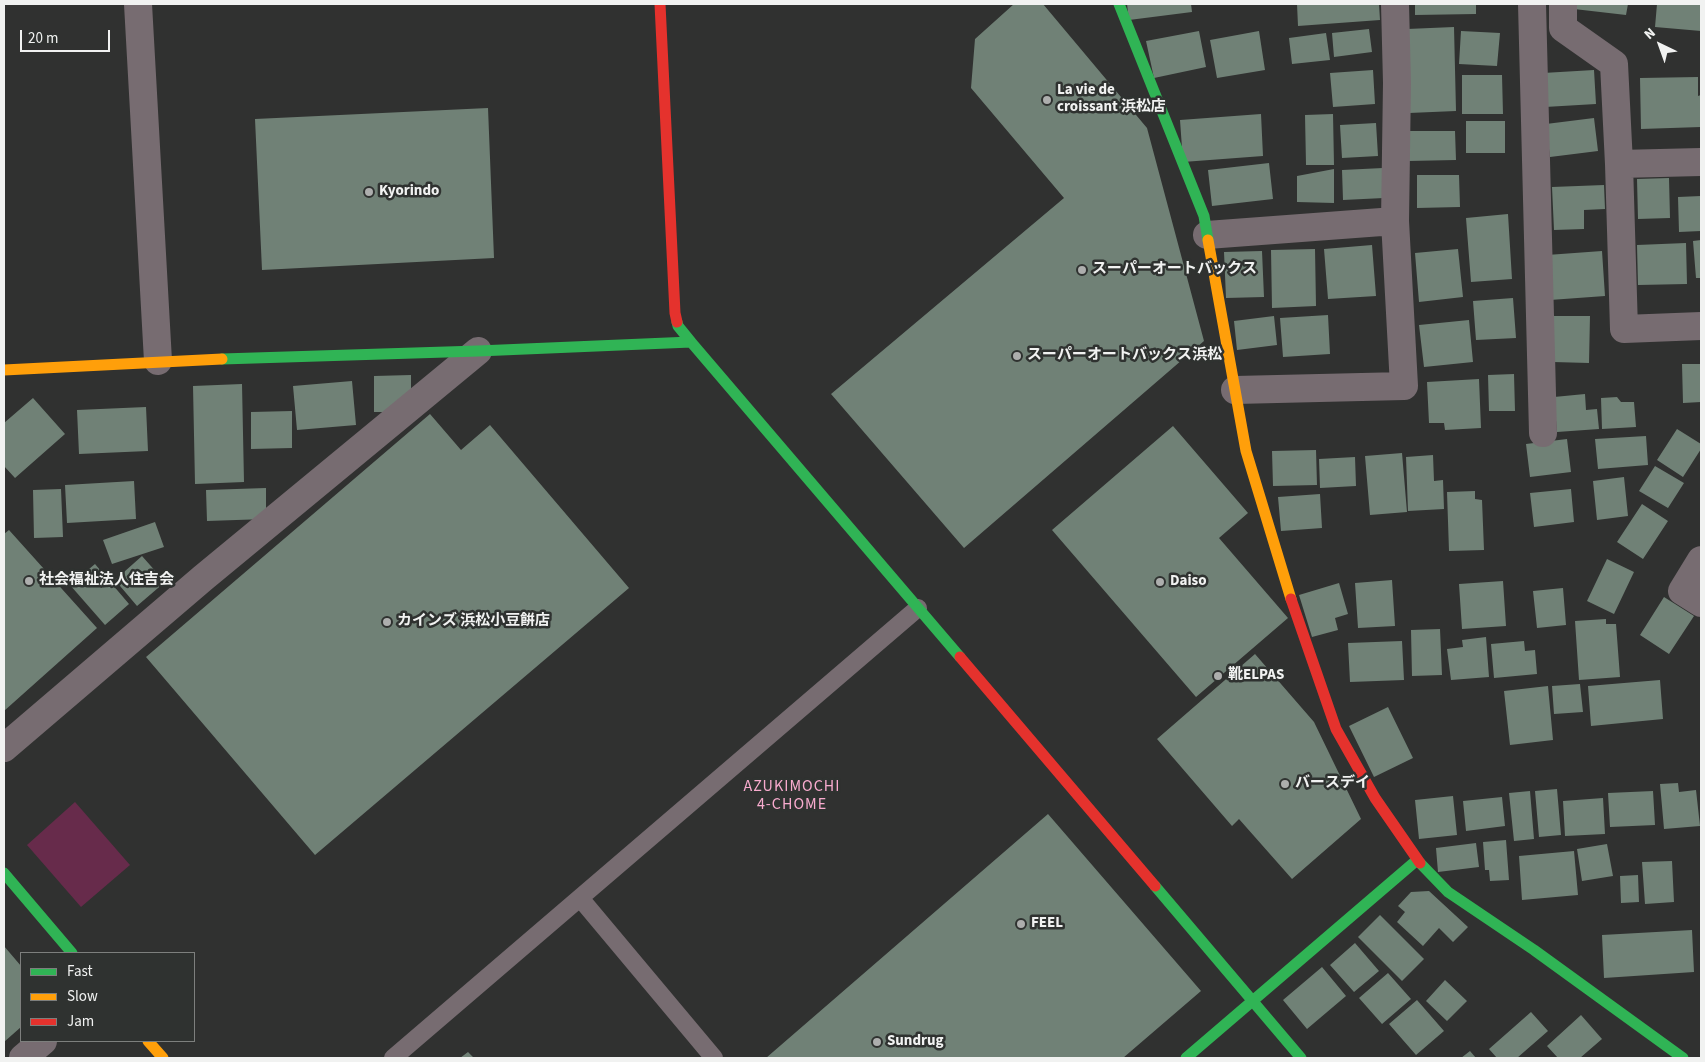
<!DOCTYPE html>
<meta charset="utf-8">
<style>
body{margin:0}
#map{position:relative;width:1705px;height:1062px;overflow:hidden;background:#303130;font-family:"Source Sans 3",sans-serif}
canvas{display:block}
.frame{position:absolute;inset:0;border:5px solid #f1f2f1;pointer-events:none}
.legend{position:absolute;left:20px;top:952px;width:175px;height:90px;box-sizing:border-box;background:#2f3230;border:1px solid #7d7f7d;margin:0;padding:6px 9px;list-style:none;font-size:15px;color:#f1f2f1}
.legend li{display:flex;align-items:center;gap:10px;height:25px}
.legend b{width:25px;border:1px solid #7d7f7d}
.north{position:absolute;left:1635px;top:20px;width:50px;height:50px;-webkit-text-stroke:4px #2f3230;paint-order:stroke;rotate:318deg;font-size:14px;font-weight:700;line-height:20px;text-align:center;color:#f1f2f1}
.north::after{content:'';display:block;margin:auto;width:18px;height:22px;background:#f1f2f1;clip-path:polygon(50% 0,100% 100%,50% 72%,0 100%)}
.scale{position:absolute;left:20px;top:30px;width:90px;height:22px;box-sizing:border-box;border:2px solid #f1f2f1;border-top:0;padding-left:6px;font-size:15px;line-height:18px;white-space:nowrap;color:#f1f2f1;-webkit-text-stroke:4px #2f3230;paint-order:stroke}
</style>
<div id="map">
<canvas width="1705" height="1062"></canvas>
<div class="frame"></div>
<ul class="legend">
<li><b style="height:6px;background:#30b455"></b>Fast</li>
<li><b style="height:6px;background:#ff9f0a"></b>Slow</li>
<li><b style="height:6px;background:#e5322d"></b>Jam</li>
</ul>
<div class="north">N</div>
<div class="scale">20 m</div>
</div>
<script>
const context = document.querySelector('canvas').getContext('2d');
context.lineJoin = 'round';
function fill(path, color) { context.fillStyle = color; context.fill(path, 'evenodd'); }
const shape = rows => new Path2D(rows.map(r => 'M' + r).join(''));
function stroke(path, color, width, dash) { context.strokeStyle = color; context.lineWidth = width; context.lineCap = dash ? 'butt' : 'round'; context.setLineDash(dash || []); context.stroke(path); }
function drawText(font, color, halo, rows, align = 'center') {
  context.font = font + ' "Source Sans 3","Noto Sans JP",sans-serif'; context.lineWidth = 5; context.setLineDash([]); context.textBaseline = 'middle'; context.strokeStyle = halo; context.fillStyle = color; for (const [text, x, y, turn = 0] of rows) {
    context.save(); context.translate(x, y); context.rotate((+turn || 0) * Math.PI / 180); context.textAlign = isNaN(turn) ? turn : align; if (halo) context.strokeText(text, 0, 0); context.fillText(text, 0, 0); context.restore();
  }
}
const green = shape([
 [75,802,130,865,81,907,27,845]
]);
const building = shape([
 [1014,4,1043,4,1147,128,1204,341,964,548,831,394,1064,198,971,88,975,39],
 [1127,4,1191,4,1192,12,1129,20],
 [1297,4,1379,4,1380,20,1298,26],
 [1415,4,1476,4,1476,14,1415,15],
 [1575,4,1628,4,1626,15,1574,9],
 [1657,4,1701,4,1701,31,1655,27],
 [1454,27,1456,111,1409,113,1407,29],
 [1369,29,1372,52,1334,57,1332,33],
 [1199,31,1206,67,1154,78,1146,41],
 [1259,31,1265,70,1217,78,1210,40],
 [1461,31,1500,33,1497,66,1459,64],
 [1326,33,1330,60,1292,64,1289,38],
 [1373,70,1375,104,1333,107,1330,73],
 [1594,70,1596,104,1545,107,1543,73],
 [1462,75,1502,75,1503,114,1462,114],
 [1698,77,1698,96,1701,95,1701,127,1641,129,1640,78],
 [488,108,494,258,262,270,255,119],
 [1261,114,1263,156,1183,162,1180,120],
 [1333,114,1334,165,1306,165,1305,115],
 [1594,118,1598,151,1550,157,1546,124],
 [1466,121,1505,121,1505,153,1466,153],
 [1376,123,1378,156,1342,158,1340,125],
 [1408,131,1455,131,1456,160,1408,161],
 [1269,163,1273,199,1212,206,1208,170],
 [1383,168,1384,198,1343,200,1342,170],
 [1334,169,1334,203,1297,202,1297,176],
 [1417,175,1459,175,1460,207,1417,208],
 [1669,178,1670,218,1638,219,1637,179],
 [1604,185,1605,209,1584,210,1584,229,1554,230,1552,187],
 [1701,196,1701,231,1679,232,1678,197],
 [1508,214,1512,279,1471,282,1466,218],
 [1701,240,1701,278,1696,278,1693,241],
 [1686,243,1687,284,1638,285,1637,245],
 [1372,245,1376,296,1328,299,1324,249],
 [1315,249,1316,306,1272,308,1271,250],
 [1458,249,1463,297,1419,302,1415,253],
 [1262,251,1264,297,1226,298,1224,252],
 [1602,251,1605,296,1550,300,1547,255],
 [1513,298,1516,338,1476,340,1473,301],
 [1328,315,1330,354,1283,357,1280,318],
 [1274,316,1277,345,1237,350,1234,321],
 [1554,316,1590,316,1589,363,1553,362],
 [1469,320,1473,362,1424,367,1419,325],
 [1682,364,1701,364,1701,402,1683,403],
 [1514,374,1515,411,1489,411,1488,375],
 [411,375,411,394,384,412,374,412,374,376],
 [1479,379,1481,428,1445,430,1444,423,1429,423,1427,382],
 [352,381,356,425,297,430,293,386],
 [242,384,244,482,195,484,193,386],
 [1585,394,1586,410,1597,409,1599,429,1557,432,1554,397],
 [1617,397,1621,402,1634,402,1636,427,1602,429,1601,398],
 [33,398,65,434,15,478,4,466,4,423],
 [146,407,148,451,79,454,77,410],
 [292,411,292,448,251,449,251,412],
 [430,414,461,450,490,425,629,588,315,855,146,657],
 [1173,426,1248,513,1219,538,1288,618,1196,697,1052,530],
 [1677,429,1701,444,1701,449,1683,477,1657,460],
 [1646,436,1648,465,1598,469,1595,439],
 [1567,439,1571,472,1530,477,1526,444],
 [1316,450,1317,485,1273,486,1272,451],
 [1402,453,1407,512,1370,515,1365,456],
 [1433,455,1434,481,1443,480,1444,509,1408,511,1406,457],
 [1355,457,1356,486,1320,488,1319,459],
 [1655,466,1684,483,1668,508,1639,491],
 [1624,477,1628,516,1597,520,1593,481],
 [134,481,136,519,67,523,65,485],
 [266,488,266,519,207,521,206,490],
 [61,489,63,537,34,538,33,490],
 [1571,489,1574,522,1534,527,1530,493],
 [1475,491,1475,499,1482,500,1484,550,1449,551,1447,492],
 [1320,494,1322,528,1281,531,1278,497],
 [1642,504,1668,521,1643,559,1617,542],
 [155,522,164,547,112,564,103,540],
 [9,530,97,628,4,711,4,534],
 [142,556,165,582,137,606,115,580],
 [1607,559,1634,572,1614,614,1587,601],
 [95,564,129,604,105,625,70,585],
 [1392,580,1395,626,1358,628,1355,583],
 [1503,581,1506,626,1462,629,1459,584],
 [1339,583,1348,614,1335,618,1338,630,1312,637,1299,595],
 [1563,588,1566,625,1537,628,1533,591],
 [1664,597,1694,616,1669,654,1640,635],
 [1606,619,1606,624,1616,624,1620,677,1579,680,1575,621],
 [1440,629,1442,675,1412,676,1411,630],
 [1486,637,1489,677,1451,680,1447,649,1463,647,1462,640],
 [1402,641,1404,680,1350,682,1348,643],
 [1524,641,1525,651,1535,650,1537,674,1494,678,1491,644],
 [1255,654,1314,722,1361,819,1292,879,1239,819,1232,826,1157,739],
 [1660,680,1663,719,1591,726,1588,686],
 [1580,684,1583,712,1554,714,1552,686],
 [1548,686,1553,740,1510,745,1504,691],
 [1388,707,1413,758,1374,777,1349,726],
 [1678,783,1679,792,1696,790,1700,826,1664,829,1660,784],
 [1557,789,1561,835,1539,837,1535,791],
 [1530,791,1534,839,1514,841,1509,793],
 [1653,791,1655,825,1610,827,1608,793],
 [1453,796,1457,835,1419,839,1415,800],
 [1502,797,1505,826,1466,831,1463,801],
 [1603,798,1605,834,1565,836,1563,801],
 [1048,814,1201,991,1123,1058,766,1058],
 [1506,840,1509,880,1490,881,1489,870,1485,870,1483,842],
 [1476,843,1479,867,1438,872,1436,848],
 [1607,844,1613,876,1582,881,1577,849],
 [1574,851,1578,895,1522,900,1519,856],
 [1672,861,1674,902,1645,904,1642,862],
 [1638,875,1639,902,1621,903,1620,876],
 [1429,891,1468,927,1453,942,1439,928,1423,946,1397,922,1405,912,1398,906,1411,892],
 [1380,915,1424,959,1402,981,1358,937],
 [1692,930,1694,972,1604,978,1602,935],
 [1355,943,1379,971,1354,992,1330,965],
 [4,946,21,966,21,1027,4,1042],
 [1322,967,1346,996,1307,1029,1283,1000],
 [1388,973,1411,999,1382,1024,1359,998],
 [1445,980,1467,1001,1447,1021,1426,1001],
 [1417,1000,1444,1031,1416,1055,1389,1024],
 [1531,1012,1548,1031,1517,1058,1497,1058,1489,1049],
 [1581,1015,1602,1039,1580,1058,1558,1058,1547,1046],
 [1470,1051,1476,1058,1461,1058],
 [468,1052,474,1058,460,1058]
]);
const lane = shape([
 [580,898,714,1058],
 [393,1058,918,608]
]);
const street = shape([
 [138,4,158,361],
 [1532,4,1543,433],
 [1563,4,1563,28,1614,64,1619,164,1624,329,1701,326],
 [1619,164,1701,162],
 [1207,235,1395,221],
 [1235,390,1404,386,1395,221,1397,83,1395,4],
 [1701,560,1682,591,1701,603],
 [4,748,203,578,478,351],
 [23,1058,43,1041]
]);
const fast = shape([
 [1119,4,1204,216,1208,240],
 [691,342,960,657],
 [222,359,478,351,691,342,678,326,677,322],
 [1420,863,1448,892,1534,950,1683,1058],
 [4,873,72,953],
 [1155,886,1301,1058],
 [1186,1058,1417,860]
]);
const slow = shape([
 [1208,240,1246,451,1291,599],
 [4,370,222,359],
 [148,1041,163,1058]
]);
const jam = shape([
 [660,4,675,313,677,322],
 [1291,599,1336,729,1375,798,1420,863],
 [960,657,1155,886]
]);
const markers = [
 [1047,100,5,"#adaead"],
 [369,192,5,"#adaead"],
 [1082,270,5,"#adaead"],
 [1017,356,5,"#adaead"],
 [29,581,5,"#adaead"],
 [1160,582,5,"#adaead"],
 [387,622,5,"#adaead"],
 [1218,676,5,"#adaead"],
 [1285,784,5,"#adaead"],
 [1021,924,5,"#adaead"],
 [877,1042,5,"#adaead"]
];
const poiNames = [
 ["La vie de",1057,91],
 ["croissant 浜松店",1057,108],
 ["Kyorindo",379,192],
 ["スーパーオートバックス",1092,270],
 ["スーパーオートバックス浜松",1027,356],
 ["社会福祉法人住吉会",39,581],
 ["Daiso",1170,582],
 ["カインズ 浜松小豆餠店",397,622],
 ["靴ELPAS",1228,676],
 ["バースデイ",1295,784],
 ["FEEL",1031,924],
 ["Sundrug",887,1042]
];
const neighbourhoodNames = [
 ["AZUKIMOCHI",792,787],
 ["4-CHOME",792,805]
];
fill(green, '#672b4b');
fill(building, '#708176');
stroke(lane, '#776c71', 18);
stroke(street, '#776c71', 28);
stroke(fast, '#30b455', 11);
stroke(slow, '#ff9f0a', 11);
stroke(jam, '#e5322d', 11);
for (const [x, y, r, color] of markers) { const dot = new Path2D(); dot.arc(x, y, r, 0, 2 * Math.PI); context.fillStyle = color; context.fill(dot); stroke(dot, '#2f3230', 2); }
drawText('bold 15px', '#f1f2f1', '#2f3230', poiNames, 'left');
context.letterSpacing = '1px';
drawText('16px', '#f8abce', '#2f3230', neighbourhoodNames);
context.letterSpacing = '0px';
</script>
